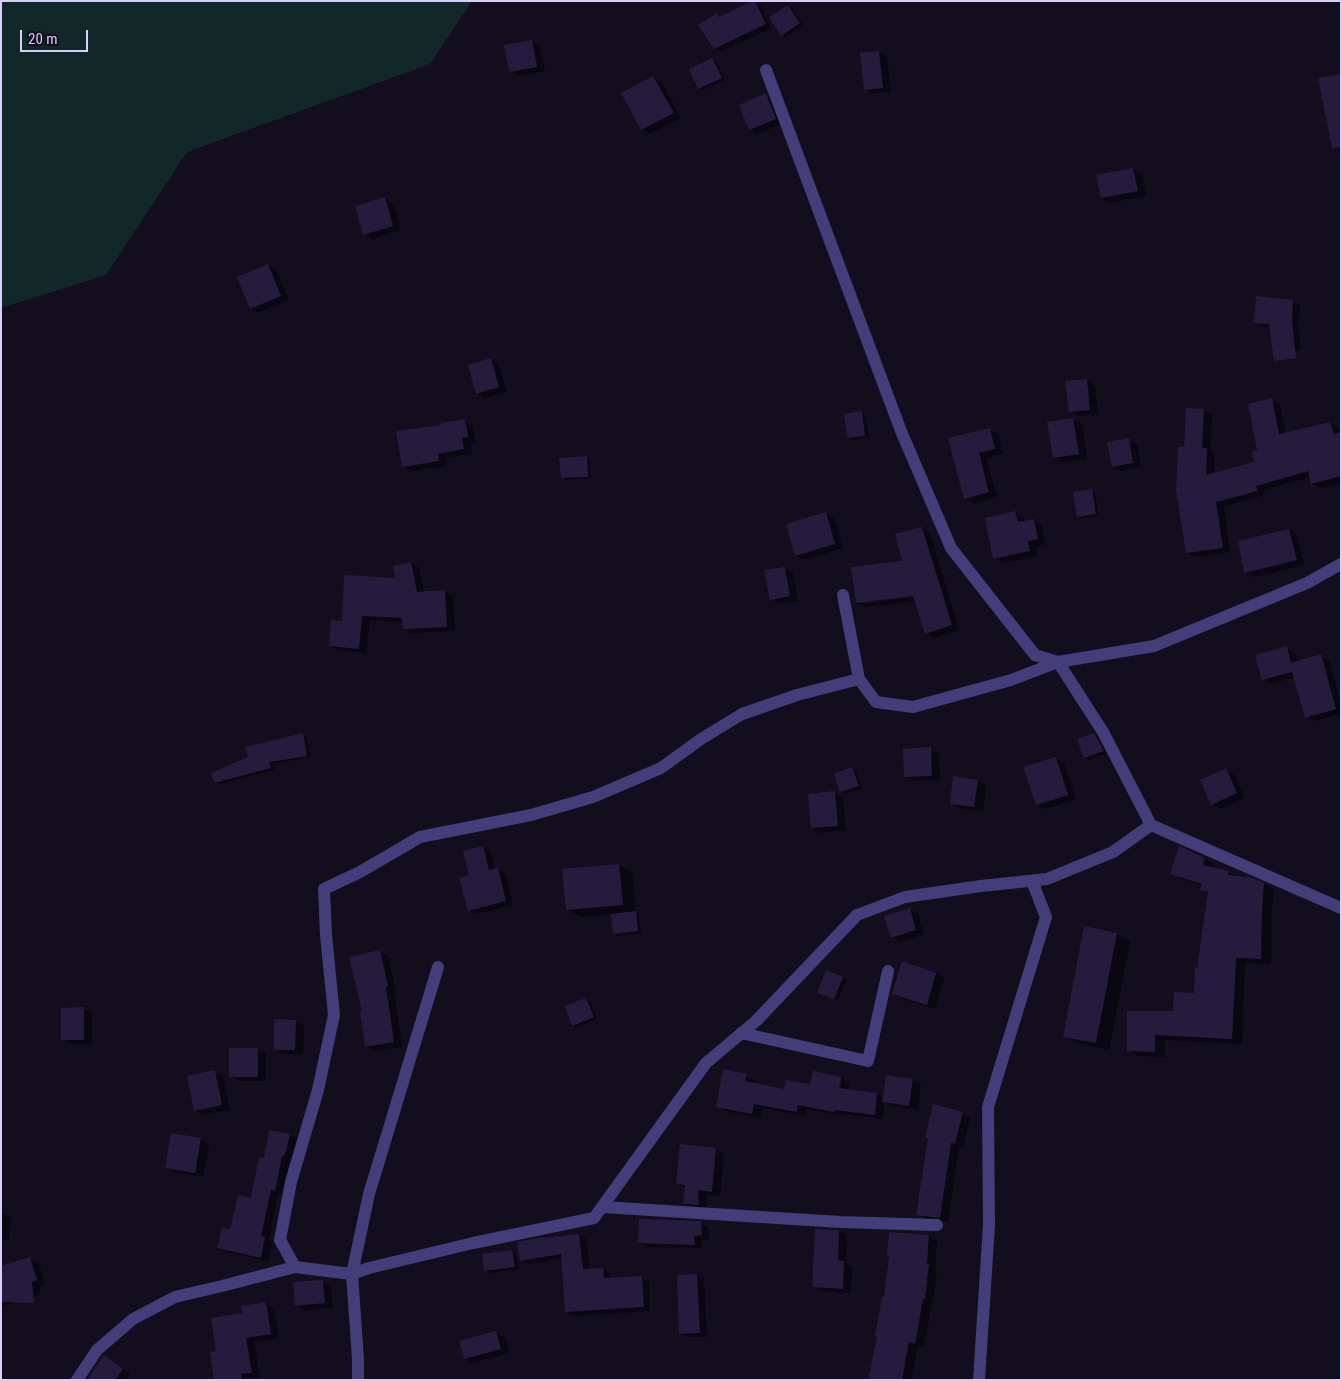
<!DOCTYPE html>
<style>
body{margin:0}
#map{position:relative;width:1342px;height:1381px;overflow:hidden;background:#120e1e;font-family:"Roboto Condensed",sans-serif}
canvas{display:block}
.frame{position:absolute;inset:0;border:2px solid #d7cffb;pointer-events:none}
.scale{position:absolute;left:20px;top:30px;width:68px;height:22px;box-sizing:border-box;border:2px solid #d7cffb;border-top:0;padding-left:6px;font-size:15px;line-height:18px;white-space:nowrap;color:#d7cffb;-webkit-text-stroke:4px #120e1e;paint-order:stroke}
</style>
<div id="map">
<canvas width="1342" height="1381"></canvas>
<div class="frame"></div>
<div class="scale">20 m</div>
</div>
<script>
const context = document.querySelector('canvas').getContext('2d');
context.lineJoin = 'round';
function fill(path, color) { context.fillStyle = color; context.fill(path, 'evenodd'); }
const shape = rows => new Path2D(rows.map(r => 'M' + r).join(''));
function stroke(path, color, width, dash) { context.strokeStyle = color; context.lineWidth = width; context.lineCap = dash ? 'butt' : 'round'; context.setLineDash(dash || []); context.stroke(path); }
const green = shape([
 [1,1,472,1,430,64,187,152,106,275,1,308]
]);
const shadow = shape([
 [754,2,761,6,771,28,721,52,715,48,717,15,722,18],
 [788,6,792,8,803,25,786,37,782,35],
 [532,41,540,46,545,71,519,76,510,72],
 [879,52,887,57,891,92,873,94,865,89],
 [712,59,716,62,725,80,703,90,699,88],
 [653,77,662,82,681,118,650,134,642,130,623,94],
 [766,94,774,99,783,123,758,134,750,129],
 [1133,169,1142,174,1146,196,1110,203,1102,198],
 [385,198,393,203,401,230,373,239,364,234],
 [268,265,276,270,289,300,259,313,251,308],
 [1257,298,1293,301,1300,305,1298,324,1301,349,1281,360,1271,327,1262,326,1255,322],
 [491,360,499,364,507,392,485,398,477,393],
 [1087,381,1095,386,1098,414,1078,416,1070,411],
 [1272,400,1280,404,1286,434,1330,423,1338,428,1340,434,1341,433,1341,483,1320,488,1312,483,1311,477,1264,490,1265,495,1224,506,1230,552,1195,557,1187,552,1185,449,1204,410,1212,415,1210,451,1214,454,1214,474,1256,463],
 [862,412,865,415,869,437,852,440,848,438],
 [1073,420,1082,424,1087,459,1062,462,1054,458],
 [464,421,473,426,475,441,470,442,472,454,446,458,447,466,411,471,403,466,442,426],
 [989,429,998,434,1003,454,986,458,997,497,974,503,965,498,950,439],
 [1129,440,1137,444,1141,467,1121,471,1113,466],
 [587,458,590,460,591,478,566,480,562,477],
 [1091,491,1095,493,1099,516,1082,518,1078,516],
 [826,513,834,518,843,548,805,560,796,555],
 [1015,513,1024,518,1025,522,1034,520,1042,525,1046,544,1036,546,1038,556,1003,563,995,558],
 [922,528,930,533,959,630,935,638,926,633,916,601,866,607,857,603,904,562],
 [919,594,919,596,863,604,863,601],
 [1289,530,1297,535,1304,565,1254,577,1245,572],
 [411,563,419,568,424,592,445,591,453,596,455,631,412,633,404,628,403,622,370,620,366,653,338,650,330,645,343,622,397,579],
 [785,568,793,573,798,601,780,604,771,599],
 [1286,647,1294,652,1297,662,1321,656,1329,660,1341,704,1341,714,1314,721,1307,717,1295,677,1271,684,1263,679],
 [303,734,306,736,310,757,272,764,274,770,219,784,215,782],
 [1094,734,1098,737,1107,753,1089,760,1085,757],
 [930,749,939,754,940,780,913,781,905,776],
 [1055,758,1064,763,1076,800,1045,809,1037,805],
 [852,769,856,771,862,788,845,794,841,791],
 [1226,770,1234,775,1245,798,1221,809,1212,804],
 [954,778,978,781,986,786,983,811,959,808,951,803],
 [835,793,843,798,846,830,821,833,812,828],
 [483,847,490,851,495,870,497,869,505,873,513,905,476,914,469,910,471,876],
 [1205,859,1215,864,1213,869,1228,872,1236,877,1264,884,1274,890,1271,917,1271,964,1245,963,1242,1044,1165,1040,1165,1057,1138,1056,1128,1050,1195,995,1209,894,1202,890,1203,886,1181,879,1172,873],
 [619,865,632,872,636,912,639,914,641,933,618,936,614,934,612,914,580,917,568,910],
 [910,909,918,914,924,934,900,942,892,937],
 [1117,934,1130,941,1109,1050,1078,1043,1065,1036],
 [379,951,388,956,396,991,394,991,402,1047,375,1051,367,1046,364,1012],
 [902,963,936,974,944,978,935,1009,901,998,893,993],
 [842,978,846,980,838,1000,822,994],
 [586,999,590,1001,597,1019,577,1027,573,1025],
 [83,1009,92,1013,92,1044,71,1044,62,1039],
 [296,1021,304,1026,303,1054,283,1054,275,1049],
 [258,1050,266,1054,266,1081,239,1081,230,1076],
 [215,1072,223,1077,230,1110,203,1115,195,1110],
 [746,1076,755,1080,754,1084,785,1091,841,1078,849,1083,848,1090,877,1094,884,1098,887,1076,913,1080,921,1085,918,1110,892,1106,885,1102,883,1119,843,1114,843,1116,806,1109,805,1116,763,1108,760,1118,725,1111,717,1106],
 [839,1079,842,1079,839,1094,836,1094],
 [962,1113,970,1118,963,1148,959,1147,948,1222,926,1219,918,1214],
 [289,1135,297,1139,293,1156,292,1160,290,1159,283,1194,278,1193,269,1241,273,1243,268,1261,227,1252,219,1248,252,1199],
 [201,1139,209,1144,203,1177,174,1172,166,1167],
 [682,1145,716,1149,724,1154,720,1196,706,1194,707,1209,693,1208,684,1203,686,1189,677,1184],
 [1,1212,11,1217,9,1241,1,1240],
 [700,1223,708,1227,709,1239,701,1240,702,1248,647,1247,639,1242],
 [817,1230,839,1231,847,1236,846,1263,852,1267,851,1293,822,1291,814,1286],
 [579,1235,586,1239,590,1270,603,1269,610,1273,610,1279,642,1278,649,1282,650,1311,573,1316,566,1312,562,1258,528,1264,521,1260,546,1239],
 [929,1236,937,1241,935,1269,937,1270,933,1303,932,1303,924,1347,918,1346,911,1380,869,1380,885,1299,890,1256,888,1255],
 [512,1251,516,1253,518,1269,489,1273,486,1270],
 [30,1259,39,1264,45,1285,40,1286,40,1295,1,1307,1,1278],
 [697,1275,704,1279,707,1337,688,1337,680,1333,678,1276],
 [323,1281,331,1286,333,1308,305,1310,296,1305],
 [266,1303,274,1308,279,1338,254,1342,260,1377,249,1378,249,1380,216,1380,217,1352,243,1314],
 [496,1333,505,1337,509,1353,473,1363,465,1358],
 [113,1362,130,1374,126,1380,88,1380]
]);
const building = shape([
 [752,1,755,1,766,24,714,49,698,25,717,13,719,17],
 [788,5,800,23,781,36,769,17],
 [532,40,537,67,509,72,504,45],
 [879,51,883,88,864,90,860,53],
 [712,58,722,78,698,89,689,69],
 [1341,74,1341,147,1332,148,1318,78],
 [653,76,674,113,641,130,621,93],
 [766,93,776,119,749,130,739,105],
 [1133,168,1138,191,1101,198,1096,175],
 [385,197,393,226,363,235,355,206],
 [268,264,281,296,250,309,237,277],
 [1256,296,1293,300,1292,320,1296,358,1274,361,1269,324,1254,323],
 [491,358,499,387,476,394,468,365],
 [1087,379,1090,410,1069,412,1065,381],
 [1272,398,1279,434,1330,422,1334,434,1341,432,1341,476,1311,484,1308,471,1256,486,1258,491,1216,502,1223,548,1186,553,1176,490,1178,447,1184,447,1186,408,1204,409,1202,448,1207,448,1206,475,1254,462,1252,452,1257,450,1248,404],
 [862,411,865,436,847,438,844,414],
 [1073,418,1079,454,1053,458,1047,422],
 [465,419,468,437,462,438,464,449,438,454,439,461,402,467,396,431,441,425,441,423],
 [990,428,995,449,979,453,989,492,964,499,948,438],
 [1129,438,1133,463,1112,467,1107,442],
 [587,456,588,477,561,478,559,458],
 [1092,489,1096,514,1077,517,1073,492],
 [1015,511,1018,522,1034,519,1038,539,1028,541,1030,551,993,559,985,518],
 [826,512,835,544,795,556,786,524],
 [922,527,952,625,925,634,913,596,856,603,851,567,902,561,895,534],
 [1289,529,1297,560,1244,573,1238,541],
 [411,562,417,592,445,590,447,627,403,629,402,618,362,616,359,649,329,646,331,620,342,621,344,575,395,578,393,566],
 [785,567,790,596,770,600,764,570],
 [1287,646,1291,663,1321,654,1336,709,1305,718,1292,672,1262,680,1255,655],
 [303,733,307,756,269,762,271,768,214,783,211,773,248,757,245,747],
 [1094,733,1104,751,1084,758,1077,739],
 [931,747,932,776,904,777,903,749],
 [1056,757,1068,795,1036,805,1023,767],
 [852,767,859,786,840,792,834,774],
 [1226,768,1237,793,1211,805,1200,780],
 [953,776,978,780,974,807,950,804],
 [835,791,838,826,811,828,808,794],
 [483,846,489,870,498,868,506,901,468,911,459,878,469,875,463,851],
 [1179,846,1205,858,1203,865,1229,871,1228,875,1250,877,1264,883,1262,910,1261,959,1236,958,1232,1039,1155,1035,1155,1052,1127,1051,1127,1011,1173,1011,1174,992,1194,993,1195,967,1197,968,1208,892,1200,890,1202,884,1170,874],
 [619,864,623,905,566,910,562,869],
 [910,908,916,930,891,938,884,916],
 [636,911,638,931,613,934,611,914],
 [1084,926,1117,933,1096,1043,1063,1037],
 [380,950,388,986,386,987,394,1042,365,1047,360,1011,362,1011,349,957],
 [902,961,936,973,927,1005,892,994],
 [826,970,843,977,834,999,817,993],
 [586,998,594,1017,572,1026,565,1006],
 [84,1007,84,1040,61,1040,61,1008],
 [274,1019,296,1020,295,1050,274,1050],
 [229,1048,258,1048,258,1077,229,1077],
 [723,1069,747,1074,745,1081,784,1089,786,1080,810,1084,813,1071,841,1077,839,1088,877,1093,875,1115,835,1110,834,1112,798,1105,797,1112,754,1104,752,1114,716,1107],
 [215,1070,222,1105,194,1111,187,1076],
 [886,1075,913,1079,909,1106,882,1102],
 [933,1104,963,1112,955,1144,951,1143,940,1218,916,1215,928,1138,925,1137],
 [269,1130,290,1134,286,1151,284,1156,282,1156,275,1191,271,1190,261,1236,265,1237,261,1258,217,1248,222,1228,230,1229,238,1195,251,1198,259,1157,264,1158],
 [171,1133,201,1138,195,1173,165,1168],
 [680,1144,716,1148,712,1192,698,1190,699,1205,683,1204,685,1185,676,1184],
 [639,1219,701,1221,702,1235,694,1236,695,1245,638,1243],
 [815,1229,839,1230,838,1260,844,1261,843,1289,812,1287],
 [889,1232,929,1235,927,1264,929,1264,925,1299,923,1299,915,1344,909,1342,902,1380,868,1380,877,1336,875,1336,882,1297,884,1297,889,1256,887,1256],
 [579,1234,583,1269,603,1268,604,1278,642,1276,644,1307,565,1312,561,1254,520,1261,517,1242,544,1237,544,1238],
 [512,1250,515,1267,484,1271,482,1254],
 [30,1257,37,1280,32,1282,34,1303,1,1302,1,1266],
 [697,1274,700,1333,679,1334,677,1275],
 [323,1280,325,1303,295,1306,293,1282],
 [266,1302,271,1334,246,1338,252,1373,241,1374,242,1380,214,1380,210,1352,216,1351,211,1318,242,1313,241,1306],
 [496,1331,501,1349,464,1359,459,1341],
 [104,1355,123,1369,115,1380,87,1380]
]);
const street = shape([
 [766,70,901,431,951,548,1035,655,1058,662,1103,732,1151,825,1341,908],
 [843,595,859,679,876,702,913,707,1011,680,1058,662,1154,646,1307,583,1341,564],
 [741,1033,868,1061,888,971],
 [603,1207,840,1222,937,1225],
 [295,1267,280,1240,291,1182,318,1090,334,1015,326,935,324,889,360,872,420,837,531,815,593,797,661,768,701,739,742,714,797,695,859,679],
 [77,1380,97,1350,133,1319,175,1297,222,1286,295,1267,352,1274,369,1194,438,967],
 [358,1380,358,1359,352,1274,369,1268,473,1243,594,1218,706,1063,756,1021,857,915,905,897,981,886,1047,879,1113,852,1151,825],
 [979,1380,989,1225,988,1107,1046,917,1032,881]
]);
fill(green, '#122727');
fill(shadow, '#0007');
fill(building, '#251c3d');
stroke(street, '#433d79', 12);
</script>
